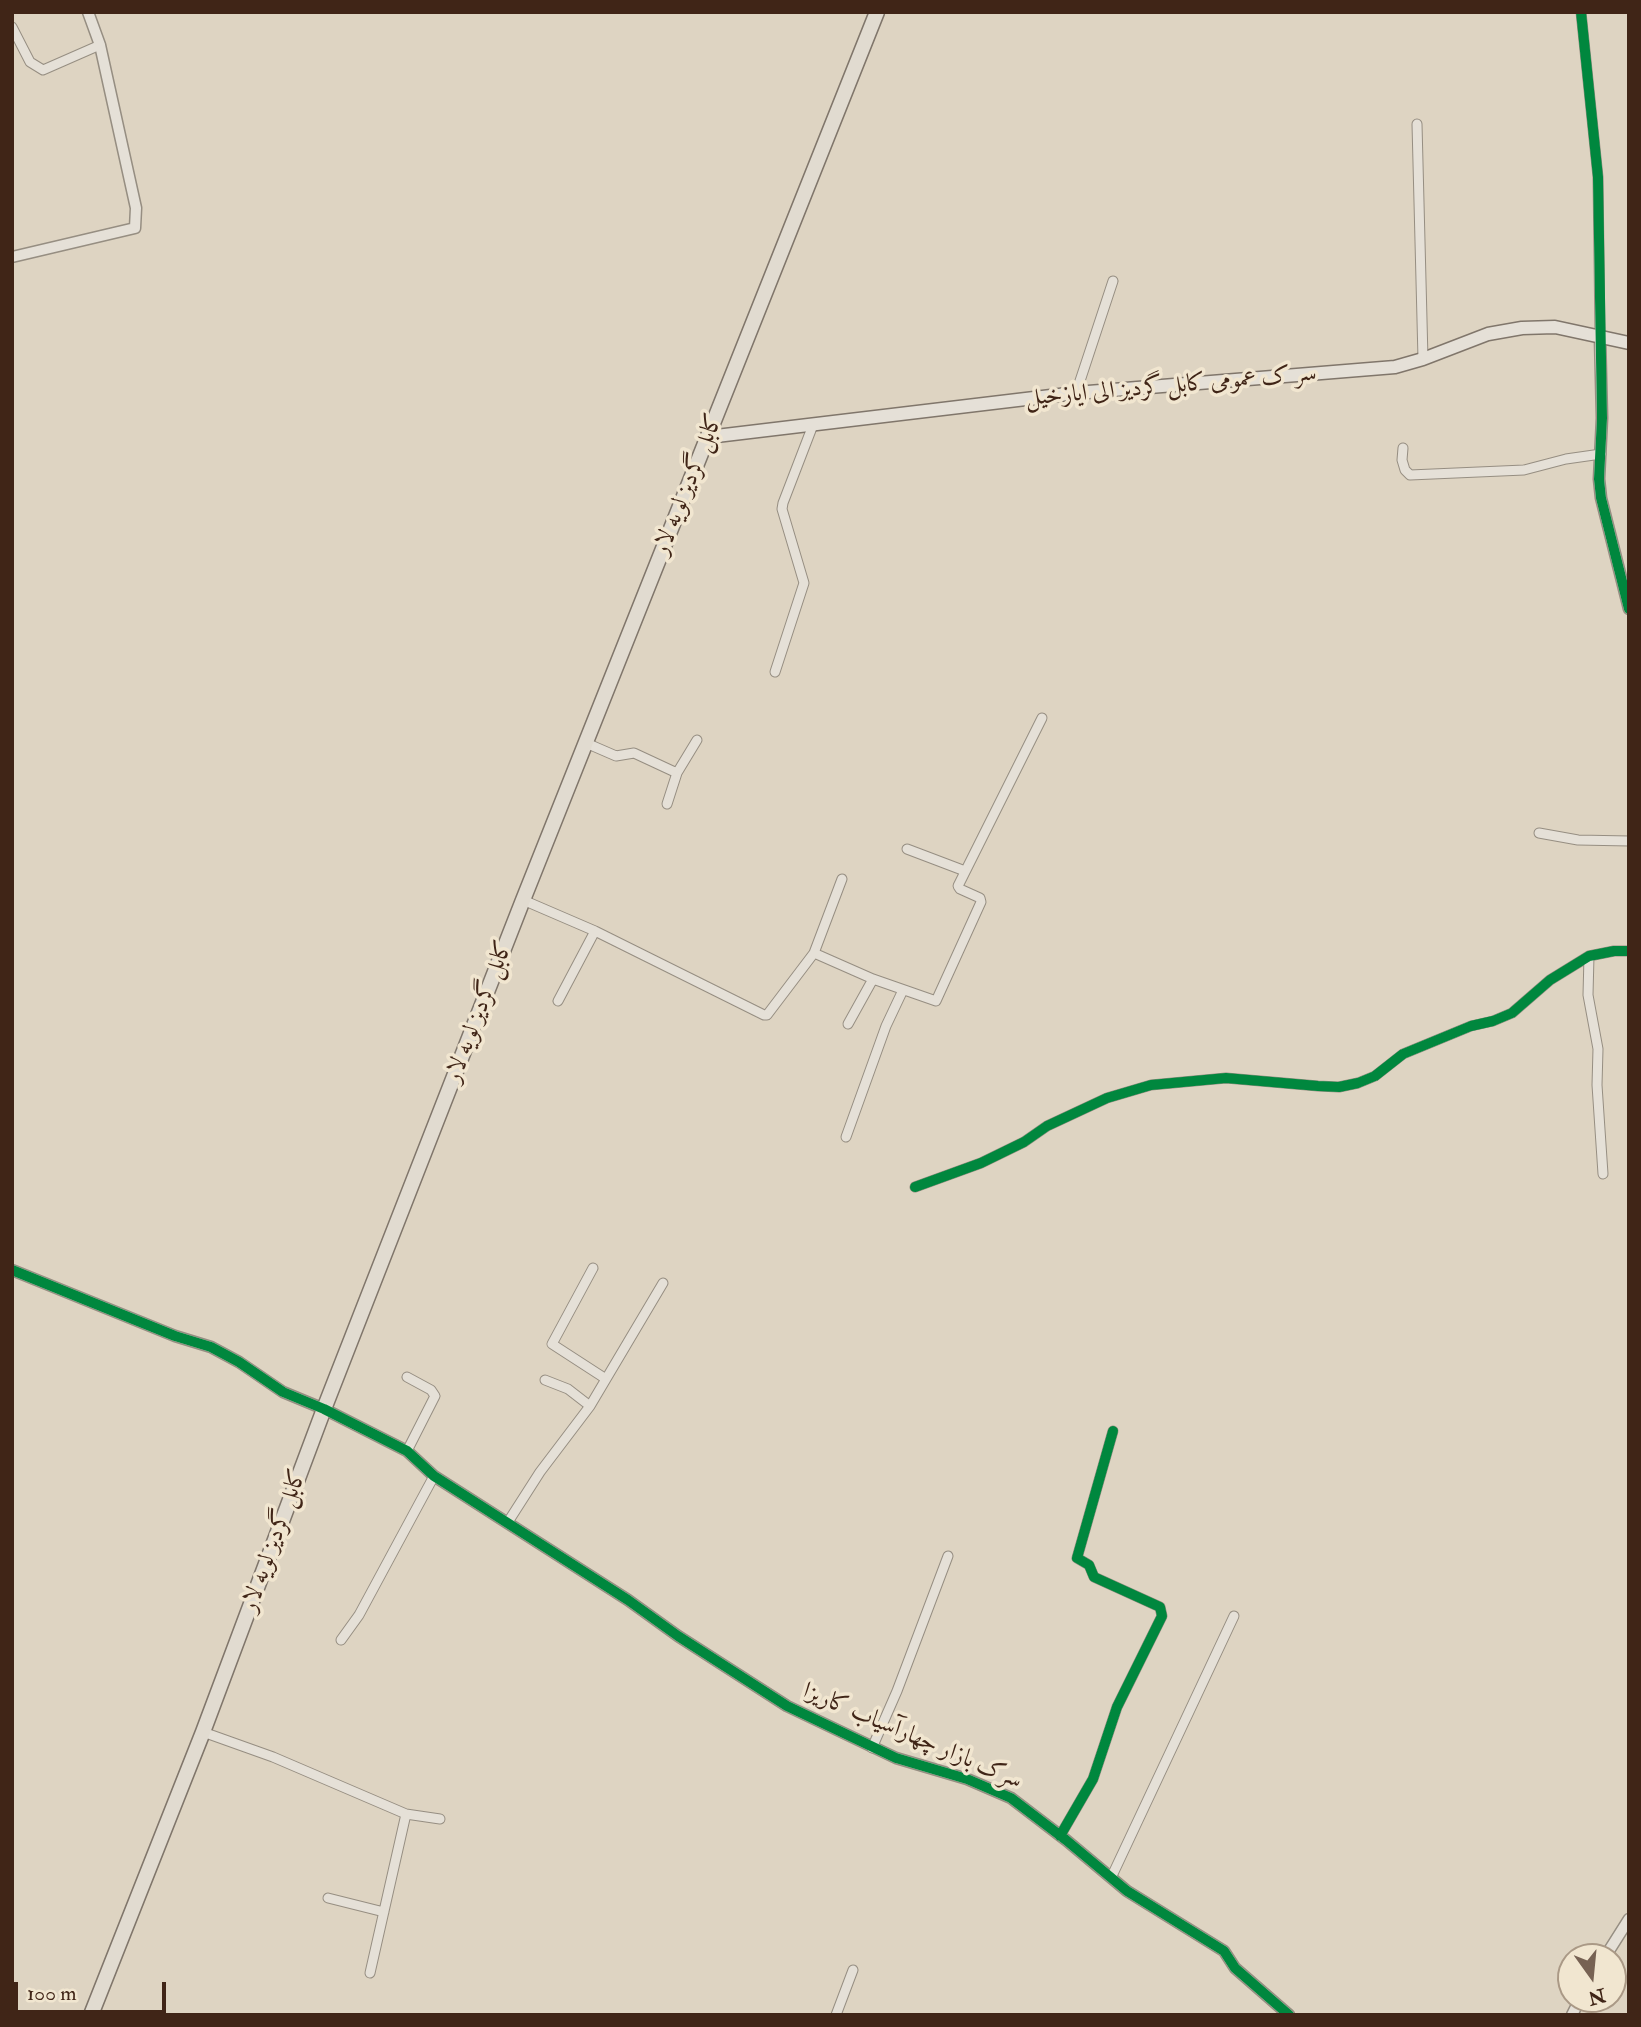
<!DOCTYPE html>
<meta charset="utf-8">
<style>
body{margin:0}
#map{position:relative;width:1641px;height:2027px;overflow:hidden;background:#ded4c2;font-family:"IM FELL Double Pica",serif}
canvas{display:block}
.frame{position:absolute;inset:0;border:14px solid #402517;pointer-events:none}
.north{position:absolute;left:1557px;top:1943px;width:70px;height:70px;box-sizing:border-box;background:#f1e6d0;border:2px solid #aa9986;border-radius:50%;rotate:165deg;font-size:19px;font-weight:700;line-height:28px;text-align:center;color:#402517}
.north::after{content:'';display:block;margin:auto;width:24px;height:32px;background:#776253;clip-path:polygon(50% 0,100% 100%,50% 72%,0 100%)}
.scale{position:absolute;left:14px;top:1982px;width:152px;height:32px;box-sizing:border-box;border:4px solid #402517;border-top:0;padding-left:9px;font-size:21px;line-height:24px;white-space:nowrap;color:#402517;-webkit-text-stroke:5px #f1e6d0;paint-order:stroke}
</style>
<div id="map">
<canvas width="1641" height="2027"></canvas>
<div class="frame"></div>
<div class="north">N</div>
<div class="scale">100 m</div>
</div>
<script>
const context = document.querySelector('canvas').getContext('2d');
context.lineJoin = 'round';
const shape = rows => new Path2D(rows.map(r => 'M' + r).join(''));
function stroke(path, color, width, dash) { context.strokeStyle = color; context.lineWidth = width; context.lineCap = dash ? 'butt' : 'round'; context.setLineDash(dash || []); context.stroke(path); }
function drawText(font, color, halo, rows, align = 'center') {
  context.font = font + ' "IM FELL Double Pica",Amiri,serif'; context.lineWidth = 7; context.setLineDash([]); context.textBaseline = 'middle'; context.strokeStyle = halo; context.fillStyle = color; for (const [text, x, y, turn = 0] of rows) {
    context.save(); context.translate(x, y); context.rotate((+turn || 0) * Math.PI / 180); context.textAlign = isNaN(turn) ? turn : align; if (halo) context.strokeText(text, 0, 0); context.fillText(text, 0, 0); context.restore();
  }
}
const minor = shape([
 [1581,12,1598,177,1600,337],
 [12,27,30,62,43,70,100,45],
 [1417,124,1423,359],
 [1076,393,1113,281],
 [1403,448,1402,460,1405,470,1410,475,1524,470,1566,459,1601,454],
 [775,672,804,583,782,509,783,503,813,425],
 [586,743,616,756,634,753,677,773],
 [667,804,677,773,697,740],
 [1539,833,1578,840,1629,841],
 [907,849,965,871],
 [523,900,595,931,764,1015,767,1015,814,953,842,879],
 [814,953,873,979,936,1001,981,902,980,898,960,889,958,886,1042,718],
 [1589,956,1588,995,1598,1049,1597,1085,1603,1174],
 [558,1001,595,931],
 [848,1024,873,979],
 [846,1137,886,1026,903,990],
 [915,1187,981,1163,1024,1142,1047,1126,1107,1098,1151,1085,1226,1078,1318,1086,1339,1087,1358,1083,1375,1076,1403,1054,1471,1026,1493,1021,1512,1013,1550,980,1589,956,1614,951,1629,951],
 [593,1268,552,1344,606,1379],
 [407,1377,431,1390,435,1396,407,1451],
 [545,1380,568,1389,590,1406],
 [508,1522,540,1472,590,1406,663,1283],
 [341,1640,359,1615,434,1476],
 [203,1732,273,1757,406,1814,440,1819],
 [872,1748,897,1691,948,1556],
 [1060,1836,1093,1779,1117,1707,1162,1616,1160,1607,1094,1577,1089,1565,1077,1558,1113,1431],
 [1111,1878,1234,1616],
 [328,1898,384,1912],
 [370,1973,406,1814],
 [836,2015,853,1970]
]);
const tertiary = shape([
 [12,257,135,228,136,208,100,45,88,12],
 [1600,337,1602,418,1599,479,1601,498,1629,609],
 [12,1270,175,1336,211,1347,239,1362,283,1392,324,1409,407,1451,434,1476,628,1600,678,1636,787,1706,896,1758,967,1779,1011,1798,1066,1840,1127,1891,1224,1951,1235,1968,1289,2015],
 [1605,1957,1629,1919],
 [1572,2015,1580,1999]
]);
const secondary = shape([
 [708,437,1076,393,1395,367,1423,359,1488,334,1522,328,1555,327,1629,343]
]);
const trunk = shape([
 [91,2015,203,1732,324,1409,523,900,877,12]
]);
const cycleway = shape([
 [1581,12,1598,177,1602,418,1599,479,1601,498,1629,609],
 [915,1187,981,1163,1024,1142,1047,1126,1107,1098,1151,1085,1226,1078,1318,1086,1339,1087,1358,1083,1375,1076,1403,1054,1471,1026,1493,1021,1512,1013,1550,980,1589,956,1614,951,1629,951],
 [12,1270,175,1336,211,1347,239,1362,283,1392,324,1409,407,1451,434,1476,628,1600,678,1636,787,1706,896,1758,967,1779,1011,1798,1066,1840,1127,1891,1224,1951,1235,1968,1289,2015],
 [1060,1836,1093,1779,1117,1707,1162,1616,1160,1607,1094,1577,1089,1565,1077,1558,1113,1431]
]);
const streetNames = [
 ["سر ک عمومی کابل گردیز الی ایازخیل",1171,387,-5],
 ["کابل گردیز لویه لار",689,485,-68],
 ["کابل گردیز لویه لار",480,1012,-69],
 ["کابل گردیز لویه لار",275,1541,-70],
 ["سرک بازار چهارآسیاب کاریزا",912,1737,23]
];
stroke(minor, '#968e82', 11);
stroke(tertiary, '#968e82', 13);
stroke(secondary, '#80766b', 15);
stroke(trunk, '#80766b', 17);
stroke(minor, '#e5e0d7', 9);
stroke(tertiary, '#e5e0d7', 10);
stroke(secondary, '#e5e0d7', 12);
stroke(trunk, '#e1dbd0', 14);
stroke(cycleway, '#00873e', 10);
drawText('24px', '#402517', '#f1e6d0', streetNames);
</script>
